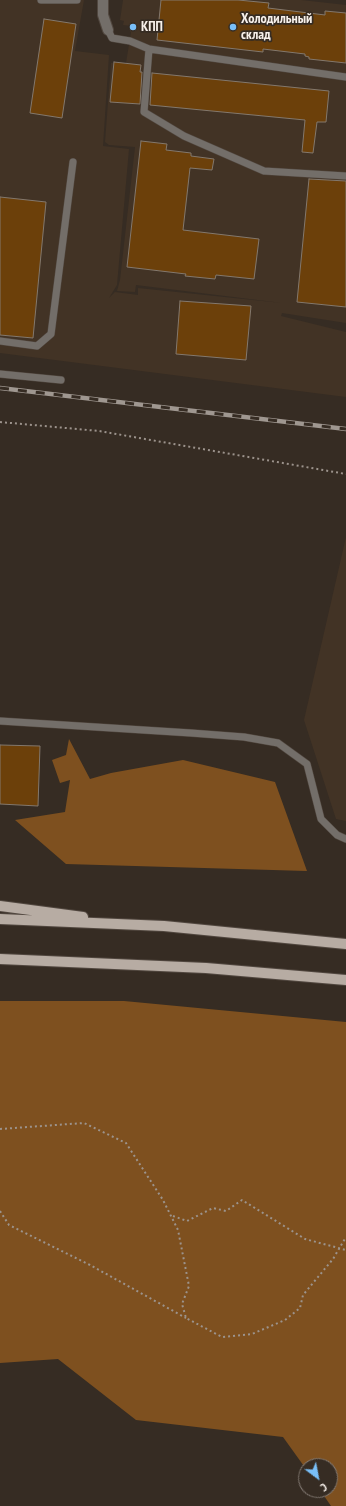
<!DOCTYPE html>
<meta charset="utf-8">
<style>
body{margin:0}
#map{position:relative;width:346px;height:1506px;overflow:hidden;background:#362c23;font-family:"PT Sans Narrow",sans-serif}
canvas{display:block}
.north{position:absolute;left:298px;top:1458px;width:40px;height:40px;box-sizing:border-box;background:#362c23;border:1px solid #837a73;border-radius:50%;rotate:148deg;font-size:11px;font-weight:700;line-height:16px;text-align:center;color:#f7f0ea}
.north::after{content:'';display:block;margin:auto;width:14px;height:18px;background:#79bff8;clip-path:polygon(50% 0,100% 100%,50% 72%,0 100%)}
</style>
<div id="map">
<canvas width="346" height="1506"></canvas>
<div class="north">С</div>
</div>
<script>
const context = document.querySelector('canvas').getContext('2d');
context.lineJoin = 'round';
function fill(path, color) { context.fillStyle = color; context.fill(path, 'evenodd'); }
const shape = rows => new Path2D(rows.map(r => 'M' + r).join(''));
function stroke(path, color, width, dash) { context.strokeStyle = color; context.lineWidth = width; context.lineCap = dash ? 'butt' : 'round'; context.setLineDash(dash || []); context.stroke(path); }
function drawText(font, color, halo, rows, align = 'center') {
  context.font = font + ' "PT Sans Narrow",sans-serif'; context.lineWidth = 3.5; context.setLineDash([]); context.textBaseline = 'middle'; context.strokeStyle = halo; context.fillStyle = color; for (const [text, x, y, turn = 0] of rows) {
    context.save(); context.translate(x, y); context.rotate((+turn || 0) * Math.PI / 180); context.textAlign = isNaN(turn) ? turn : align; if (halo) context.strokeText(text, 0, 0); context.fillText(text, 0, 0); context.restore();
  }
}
const built = shape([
 [0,0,84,0,75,51,109,55,103,146,129,149,117,285,109,298,115,292,138,295,138,288,282,303,136,285,135,292,117,291,120,280,135,147,109,145,105,142,111,63,126,63,131,32,130,32,131,26,123,25,124,21,120,20,123,0,301,0,346,5,346,323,282,313,281,316,346,332,346,397,0,353],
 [346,537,346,821,336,819,304,720]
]);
const forest = shape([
 [69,739,90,779,111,773,183,760,275,782,307,871,66,864,15,820,65,812,70,780,60,783,52,760,66,755],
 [0,1001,124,1001,346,1022,346,1506,331,1506,320,1490,330,1490,330,1466,306,1466,306,1469,283,1437,136,1420,58,1359,0,1363]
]);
const building = shape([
 [161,0,238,0,269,3,268,8,325,15,325,11,346,13,346,63,309,59,309,57,305,56,305,54,263,49,263,52,157,40,161,0],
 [44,19,76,24,62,118,30,113,44,19],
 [114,62,141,65,140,72,142,72,140,104,110,102,114,62],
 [152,73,329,91,326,122,317,122,313,153,302,152,305,120,150,105,152,73],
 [141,141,167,144,166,150,191,153,191,156,214,159,212,170,190,168,183,230,259,239,254,279,216,275,215,279,185,276,186,274,127,267,141,141],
 [309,179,346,181,346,307,297,302,309,179],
 [0,197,46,202,33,338,0,335,0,197],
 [180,301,251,306,246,360,176,354,180,301],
 [0,745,40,746,38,806,0,804,0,745]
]);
const path = shape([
 [0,422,99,431,346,474],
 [0,1129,84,1123,126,1143,163,1200,178,1230,189,1286,182,1304,186,1318,222,1337,252,1334,285,1320,300,1308,303,1295,333,1259,346,1237],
 [0,1211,9,1225,90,1265,186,1318],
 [173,1216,187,1221,213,1208,226,1211,242,1200,305,1239,346,1250]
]);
const lane = shape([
 [41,0,77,0],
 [108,30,112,38,130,41,149,49,346,77],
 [149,49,144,112,184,136,264,171,346,176],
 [0,341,37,346,51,334,73,162],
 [0,374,61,380],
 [0,721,191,733,244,737,278,743,307,764,321,819,337,835,346,839]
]);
const street = shape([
 [103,0,103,15,108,30]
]);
const primary = shape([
 [0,906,83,917],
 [0,919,164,926,346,944],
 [0,959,206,968,346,980]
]);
const rail = shape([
 [0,388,346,429]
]);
const markers = [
 [133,27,4,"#79bff8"],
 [233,27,4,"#79bff8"]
];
const poiNames = [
 ["Холодильный",241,19],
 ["склад",241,35],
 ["КПП",141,27]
];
fill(built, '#423325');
fill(forest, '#7e501f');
fill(building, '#6c400a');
stroke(building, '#83786d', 1);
stroke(lane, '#51473f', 8);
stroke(street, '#51473f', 12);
stroke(primary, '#51473f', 12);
stroke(path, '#9c938c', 2, [2, 3]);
stroke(lane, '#736e69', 7);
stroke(street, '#736e69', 10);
stroke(primary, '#b7aca3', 10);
stroke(rail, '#9f9790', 4.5);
stroke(rail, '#362c23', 3, [9]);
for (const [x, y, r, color] of markers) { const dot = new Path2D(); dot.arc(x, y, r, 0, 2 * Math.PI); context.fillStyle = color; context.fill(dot); stroke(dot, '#362c23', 1.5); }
drawText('bold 14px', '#f7f0ea', '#362c23', poiNames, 'left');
</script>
